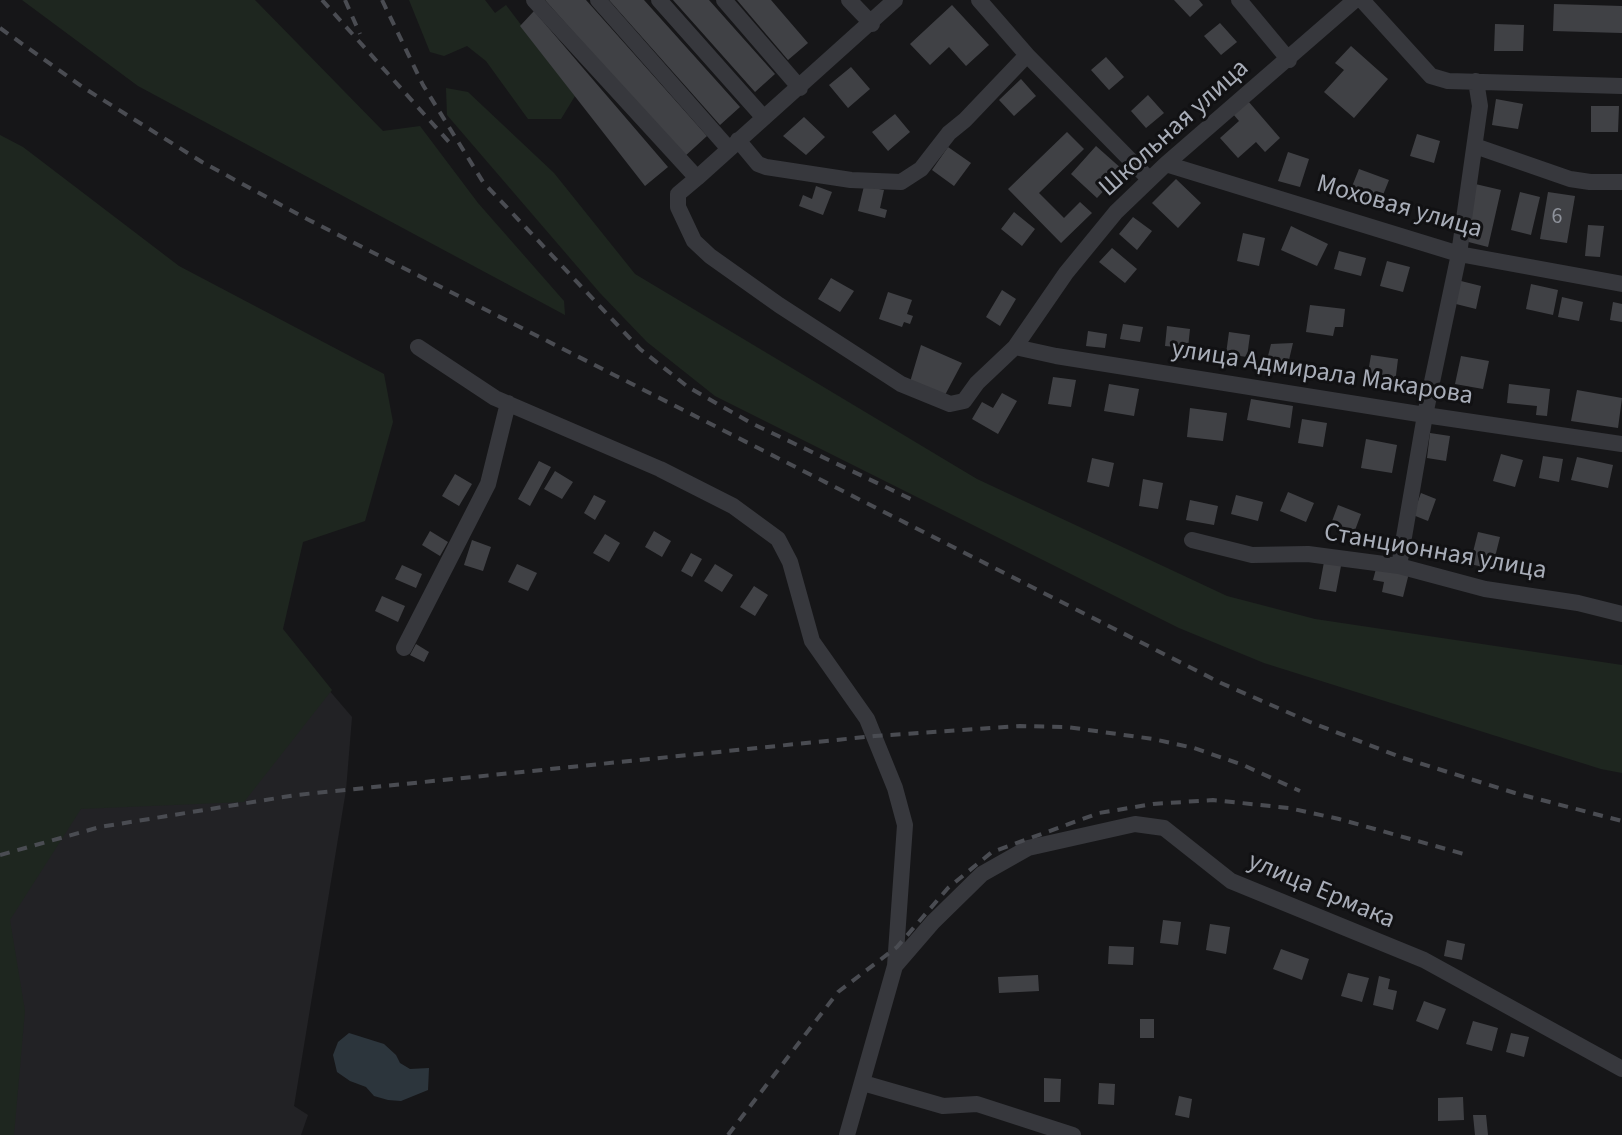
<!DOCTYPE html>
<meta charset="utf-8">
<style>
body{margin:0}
canvas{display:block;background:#161618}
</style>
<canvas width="1622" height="1135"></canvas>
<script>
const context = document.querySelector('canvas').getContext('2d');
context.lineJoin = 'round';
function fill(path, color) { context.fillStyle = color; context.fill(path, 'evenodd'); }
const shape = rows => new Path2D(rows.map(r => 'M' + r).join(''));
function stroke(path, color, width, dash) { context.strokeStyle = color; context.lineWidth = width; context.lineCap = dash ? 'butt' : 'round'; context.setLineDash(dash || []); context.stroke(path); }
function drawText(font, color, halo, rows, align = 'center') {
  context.font = font + ' "Source Sans 3",sans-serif'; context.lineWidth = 6; context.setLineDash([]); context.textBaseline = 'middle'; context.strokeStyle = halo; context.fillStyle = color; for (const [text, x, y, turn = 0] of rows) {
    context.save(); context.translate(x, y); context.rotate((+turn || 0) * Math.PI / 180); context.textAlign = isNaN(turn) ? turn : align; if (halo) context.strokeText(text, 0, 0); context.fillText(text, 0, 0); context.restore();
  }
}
const built = shape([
 [0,426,165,499,352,717,346,790,294,1106,308,1115,301,1135,0,1135]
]);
const green = shape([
 [22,0,255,0,383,131,420,126,478,203,564,301,565,315,138,86],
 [409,0,485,0,495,13,506,5,575,96,561,119,528,119,486,61,467,46,444,56,430,52],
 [446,88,468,92,554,173,635,274,977,479,1227,596,1315,619,1622,665,1622,773,1601,769,1264,663,1179,628,715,396,647,342,600,293,447,115],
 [0,135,23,147,179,266,384,374,393,422,365,521,303,542,283,629,332,690,244,802,81,809,10,920,25,1011,14,1135,0,1135]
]);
const water = shape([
 [349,1033,384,1044,396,1055,400,1063,410,1069,429,1068,428,1090,401,1101,388,1100,374,1096,366,1087,350,1081,337,1072,333,1055,338,1042]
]);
const building = shape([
 [545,0,586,0,707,136,684,157],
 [609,0,644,0,740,107,720,125],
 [673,0,709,0,775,74,755,92],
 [737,0,771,0,808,43,788,60],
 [1174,0,1199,0,1203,5,1190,17],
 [1554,4,1622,6,1622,33,1553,31],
 [952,5,989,45,966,66,949,47,930,65,910,44],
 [534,11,668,167,645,186,520,26],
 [1220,23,1237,42,1221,55,1204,36],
 [1495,24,1524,25,1523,51,1494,51],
 [1351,46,1388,79,1354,118,1324,92,1344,70,1335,63],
 [1106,57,1124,77,1109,90,1091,70],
 [851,67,870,89,848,108,829,85],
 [1021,79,1036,96,1014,116,999,100],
 [1148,95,1164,113,1146,128,1131,111],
 [1496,99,1523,104,1518,129,1492,125],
 [1248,101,1280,138,1265,152,1256,142,1238,158,1220,138,1239,121,1233,114],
 [1591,106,1619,106,1618,132,1591,132],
 [895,114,910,132,888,151,872,132],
 [804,117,825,137,806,155,783,136],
 [1067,132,1084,149,1039,193,1064,218,1080,202,1092,213,1061,243,1008,189],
 [1417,134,1440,141,1434,163,1410,156],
 [1096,146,1123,170,1097,198,1071,174],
 [948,147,971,163,954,186,932,170],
 [1288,152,1309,159,1300,187,1278,181],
 [1359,169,1389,180,1379,205,1349,194],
 [1176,179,1201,203,1178,228,1152,203],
 [1471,183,1501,190,1488,247,1457,239],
 [816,186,832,192,823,215,799,206,803,195,812,199],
 [864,186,884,190,880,208,887,210,885,218,858,211],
 [1520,192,1540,197,1531,235,1511,230],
 [1548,192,1575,196,1567,243,1540,239],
 [1014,212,1035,229,1022,246,1001,229],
 [1133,217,1152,231,1137,250,1119,234],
 [1588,225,1604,226,1600,257,1585,256],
 [1291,226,1328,244,1317,266,1281,250],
 [1243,233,1265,238,1259,266,1237,261],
 [1112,248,1137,269,1125,283,1099,262],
 [1339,251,1366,258,1361,276,1334,269],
 [1387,261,1410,267,1403,292,1380,286],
 [831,278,854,291,840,312,818,299],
 [1457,280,1481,286,1476,309,1452,303],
 [1531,284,1558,290,1553,315,1526,309],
 [1002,290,1016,299,1000,326,986,317],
 [888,292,912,300,907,314,913,316,910,324,904,322,902,327,879,319],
 [1562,297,1583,302,1579,321,1558,317],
 [1613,302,1622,304,1622,322,1610,320],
 [1310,305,1345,309,1343,327,1335,327,1333,336,1306,332],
 [1123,324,1143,327,1140,342,1120,339],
 [1167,326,1190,329,1188,348,1165,346],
 [1088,331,1107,334,1105,348,1086,346],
 [1229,332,1250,335,1247,357,1226,354],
 [1293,343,1288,364,1266,364,1271,344],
 [921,345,962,363,945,395,910,382],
 [1371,355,1398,359,1395,383,1367,379],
 [1461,356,1489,361,1483,389,1455,384],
 [1053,377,1076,380,1071,407,1048,404],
 [1109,384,1139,389,1134,416,1104,411],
 [1509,384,1550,389,1547,416,1536,415,1537,406,1507,403],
 [1577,390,1622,398,1618,428,1571,421],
 [1002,393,1017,401,998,434,972,419,982,402,993,408],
 [1251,399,1293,406,1290,428,1247,420],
 [1190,408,1227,413,1223,441,1187,437],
 [1302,419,1327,423,1323,447,1298,443],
 [1430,433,1450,436,1446,461,1427,458],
 [1366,439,1397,445,1392,473,1361,468],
 [1501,454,1523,460,1515,487,1493,481],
 [1543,456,1563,459,1559,482,1539,478],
 [1577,457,1613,465,1608,488,1571,480],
 [1092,458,1114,463,1109,487,1087,482],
 [539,461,551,467,530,506,518,499],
 [555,471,573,482,562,499,544,489],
 [455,474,472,484,459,506,442,496],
 [1143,479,1163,483,1158,509,1139,506],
 [1288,492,1314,503,1306,522,1280,511],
 [1421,493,1436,499,1428,521,1413,515],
 [594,495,606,501,595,520,584,513],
 [1236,495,1263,502,1258,521,1231,514],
 [1190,500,1218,506,1214,525,1186,520],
 [1338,505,1361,514,1354,533,1331,524],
 [430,531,448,542,440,556,422,545],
 [654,531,671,541,662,557,645,547],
 [1478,532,1500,537,1492,569,1470,564],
 [605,534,620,543,609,562,593,553],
 [472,540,491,547,483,571,464,565],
 [691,553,702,559,692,577,681,571],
 [1324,562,1341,566,1336,592,1319,589],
 [517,564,537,573,528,591,508,582],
 [715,564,733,575,722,592,704,581],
 [402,565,422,574,416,588,395,579],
 [1377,565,1409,573,1403,597,1382,592,1384,582,1373,580],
 [754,586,768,595,755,616,740,607],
 [382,596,405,606,398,622,375,611],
 [416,644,429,652,424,662,410,655],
 [1163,920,1181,922,1178,945,1160,943],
 [1210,924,1230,927,1226,954,1206,950],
 [1447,940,1465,944,1462,960,1444,956],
 [1109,946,1134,947,1133,965,1108,964],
 [1281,949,1309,959,1302,980,1273,969],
 [1348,973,1369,978,1362,1002,1341,996],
 [1038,975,1039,991,999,993,998,977],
 [1379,976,1390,979,1388,989,1397,991,1393,1010,1373,1005],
 [1424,1001,1446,1009,1438,1030,1416,1021],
 [1140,1019,1154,1019,1154,1038,1140,1038],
 [1473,1021,1498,1028,1492,1051,1466,1044],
 [1511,1033,1529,1037,1524,1057,1506,1052],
 [1044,1078,1061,1079,1060,1102,1044,1102],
 [1099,1083,1115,1084,1114,1105,1098,1104],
 [1179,1096,1192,1099,1189,1118,1175,1115],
 [1463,1097,1464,1120,1438,1121,1438,1098],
 [1473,1115,1486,1115,1488,1135,1475,1135]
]);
const minor = shape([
 [534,0,697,178,678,194,678,207,694,241,710,256,779,305,901,384,950,404,964,401,977,383,1015,347,1066,273,1116,212,1166,164,1355,0],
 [598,0,729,149],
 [659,0,764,118],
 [724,0,800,88],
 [849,0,872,24],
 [979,0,1027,55,1149,179],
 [1239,0,1289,60],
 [1362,0,1431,76,1448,81,1622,86],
 [738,140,758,164,766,167,851,180,901,182,921,169,949,133,965,120,1027,55],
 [1475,146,1570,179,1590,182,1622,182],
 [1166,164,1459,254,1622,284],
 [697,178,895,0],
 [418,347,495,398,660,469,733,506,778,539,790,562,812,641,867,719,895,788,905,825,895,966,847,1135],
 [1015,347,1056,356,1425,415,1622,444],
 [1192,540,1252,555,1308,554,1399,566,1485,589,1578,603,1622,614],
 [1399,566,1425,415,1459,254,1480,106,1476,81],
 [404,648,488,484,508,403],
 [895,966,933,922,982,874,1028,848,1135,824,1164,828,1231,881,1424,960,1622,1069],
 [863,1083,943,1106,977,1104,1073,1135]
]);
const rail = shape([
 [322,0,449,142],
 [345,0,360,34],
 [382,0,423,85,483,182,640,349,688,387,751,423,915,501],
 [0,28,84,88,202,162,307,219,1221,683,1310,722,1403,758,1515,793,1622,821],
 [0,855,100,827,296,795,875,736,1020,726,1067,727,1153,739,1194,748,1243,765,1300,791],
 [728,1135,838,992,897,947,948,888,992,852,1099,813,1153,804,1213,800,1289,808,1339,819,1464,854]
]);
const numberNames = [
 ["6",1557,218]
];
const streetNames = [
 ["Школьная улица",1175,129,-42],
 ["Моховая улица",1399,208,16],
 ["улица Адмирала Макарова",1322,374,9],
 ["Станционная улица",1435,553,10],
 ["улица Ермака",1321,892,23]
];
fill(built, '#222225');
fill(green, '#1e261f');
fill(water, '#2c353c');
fill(building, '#404145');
stroke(minor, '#37383d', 16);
stroke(rail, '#4a4c52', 4, [10, 8]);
drawText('22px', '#8e929b', null, numberNames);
drawText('26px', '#a8adb8', '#111113', streetNames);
</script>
